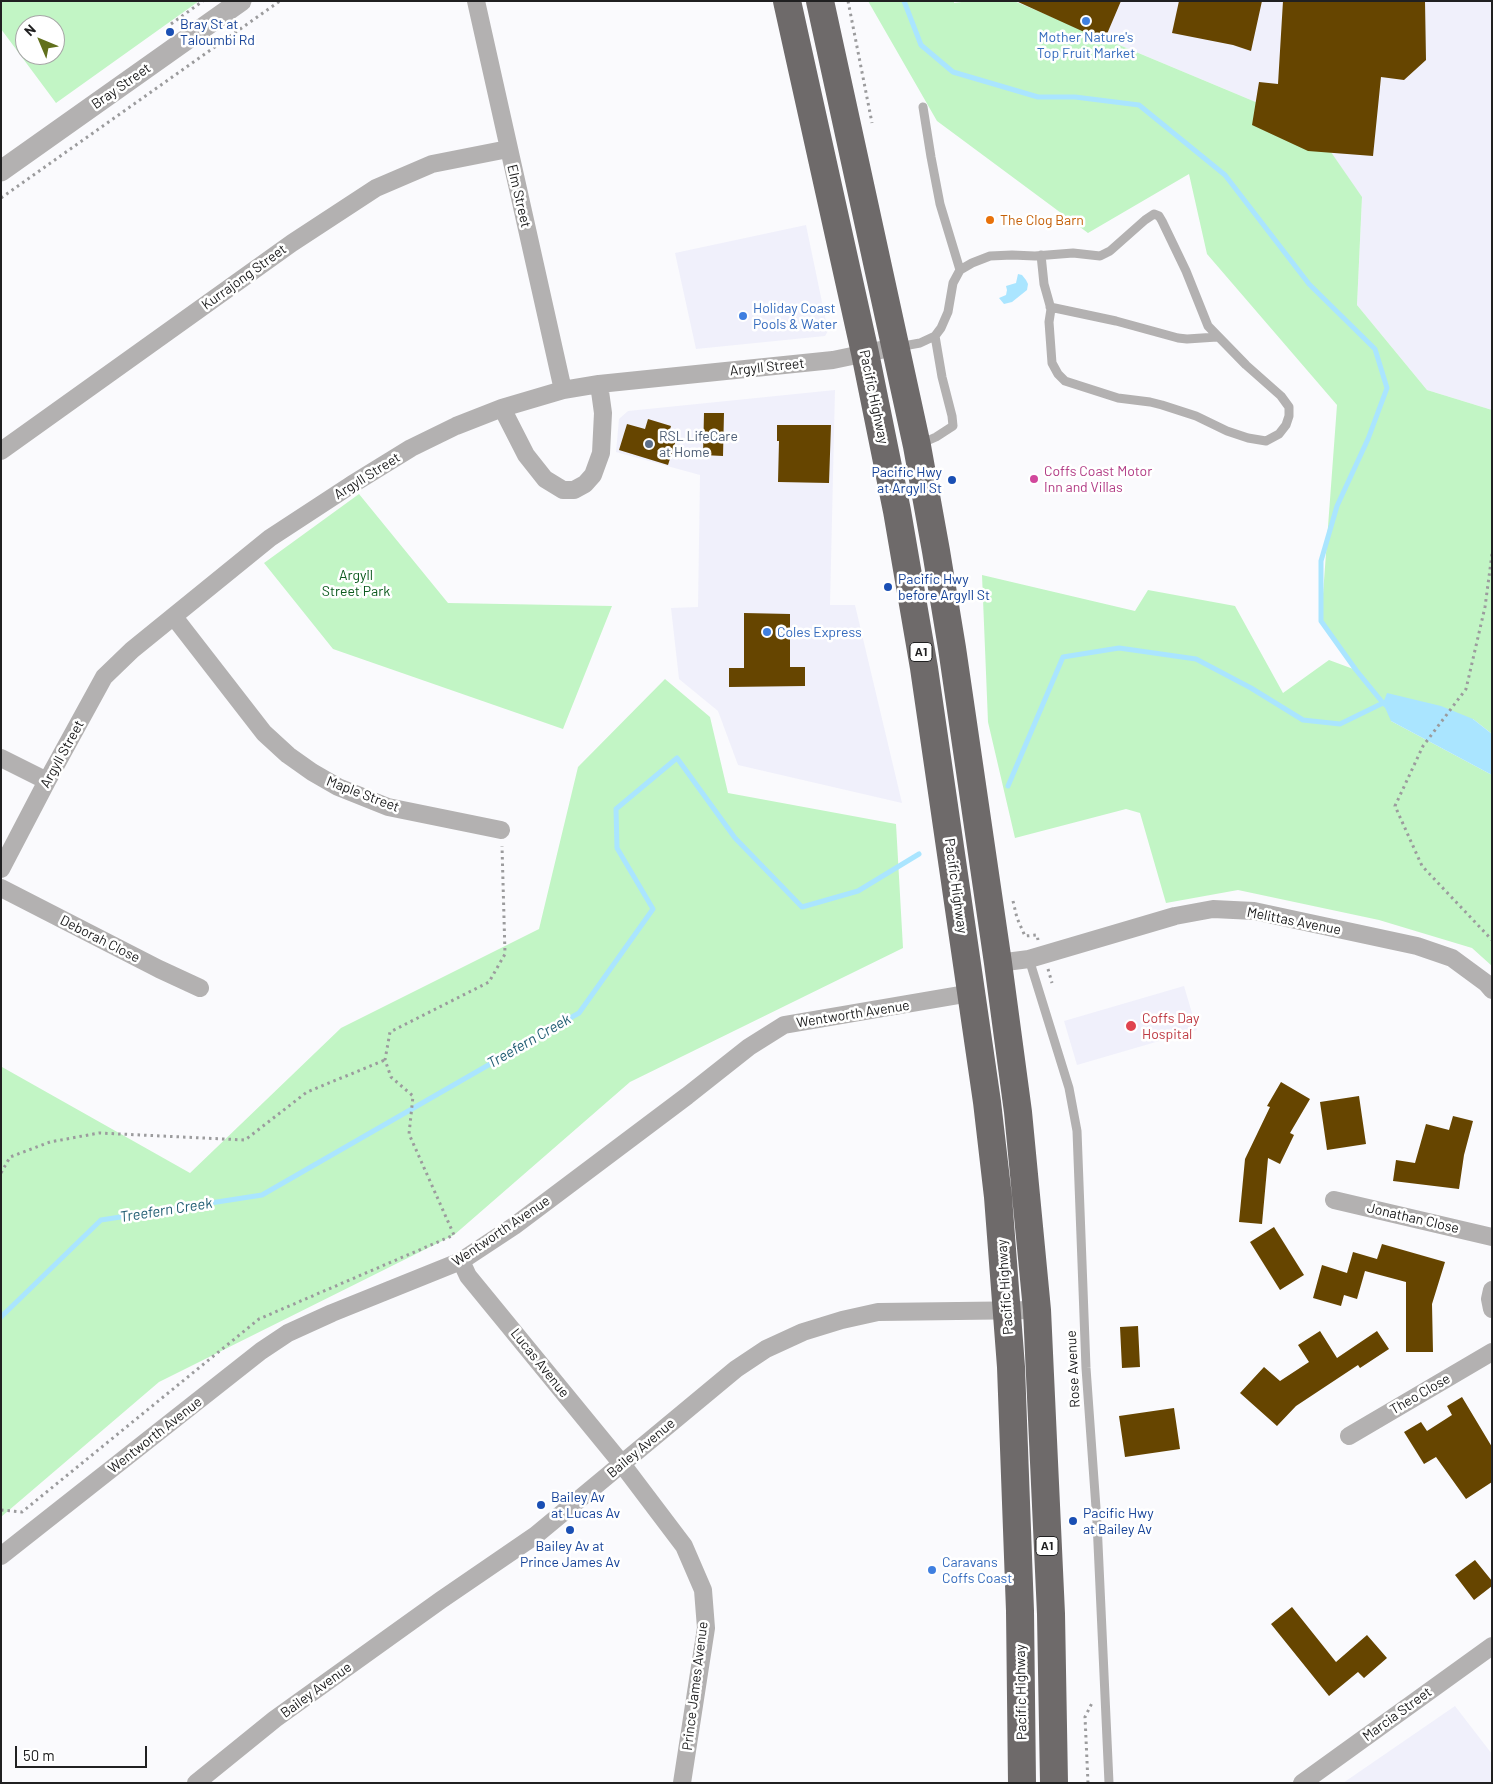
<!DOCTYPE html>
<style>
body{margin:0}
#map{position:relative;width:1493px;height:1784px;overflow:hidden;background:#fafafd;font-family:Barlow,sans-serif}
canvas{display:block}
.frame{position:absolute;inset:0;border:2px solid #202021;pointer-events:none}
.north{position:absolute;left:15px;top:15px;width:50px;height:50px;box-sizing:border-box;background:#fff;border:1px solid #a6a6a6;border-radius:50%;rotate:315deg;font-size:14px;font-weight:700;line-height:20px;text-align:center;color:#202021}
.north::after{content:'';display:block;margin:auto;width:18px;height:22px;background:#61701c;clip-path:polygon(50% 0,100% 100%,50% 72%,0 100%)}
.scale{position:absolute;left:15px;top:1746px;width:132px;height:22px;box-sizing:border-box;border:2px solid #202021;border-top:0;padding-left:6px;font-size:15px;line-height:18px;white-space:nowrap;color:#202021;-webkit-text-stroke:4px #fff;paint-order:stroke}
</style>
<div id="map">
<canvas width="1493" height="1784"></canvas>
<div class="frame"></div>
<div class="north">N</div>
<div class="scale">50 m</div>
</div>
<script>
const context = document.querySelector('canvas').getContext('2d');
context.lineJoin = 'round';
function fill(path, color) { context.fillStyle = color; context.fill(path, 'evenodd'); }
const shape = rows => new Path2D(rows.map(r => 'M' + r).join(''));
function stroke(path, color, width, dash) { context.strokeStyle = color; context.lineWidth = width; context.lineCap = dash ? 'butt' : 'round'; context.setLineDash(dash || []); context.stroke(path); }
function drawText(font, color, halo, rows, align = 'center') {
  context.font = font + ' Barlow,sans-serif'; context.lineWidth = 5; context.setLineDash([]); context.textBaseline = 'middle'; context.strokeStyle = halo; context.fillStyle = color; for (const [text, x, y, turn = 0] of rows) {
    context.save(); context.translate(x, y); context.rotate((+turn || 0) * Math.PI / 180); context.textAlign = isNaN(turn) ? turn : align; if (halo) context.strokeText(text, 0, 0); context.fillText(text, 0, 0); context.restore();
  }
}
const built = shape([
 [1014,1,1492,1,1492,410,1427,390,1357,305,1362,198,1313,126],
 [806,225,828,331,825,336,696,349,675,253],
 [835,390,830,605,855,605,902,803,738,765,718,711,679,679,671,608,698,607,700,475,616,452,619,419,628,411],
 [1184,986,1197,1030,1077,1065,1064,1021],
 [1455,1706,1492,1754,1492,1783,1343,1783]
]);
const green = shape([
 [1,1,199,1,56,103,1,29],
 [25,25,55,25,55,55,25,55],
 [868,1,954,1,954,3,969,1,1014,1,1313,126,1362,197,1357,305,1427,390,1492,410,1492,734,1473,719,1391,721,1492,775,1492,966,1472,948,1379,920,1238,890,1166,903,1140,813,1126,809,1015,838,988,722,982,575,1135,611,1148,590,1235,606,1283,693,1329,660,1356,670,1321,621,1337,405,1207,254,1189,174,1088,233,937,121],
 [359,494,448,603,612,606,563,729,333,649,264,563],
 [665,679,710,717,728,793,896,824,903,948,630,1082,454,1235,159,1382,1,1517,2,1067,190,1173,341,1028,539,929,578,767]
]);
const water = shape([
 [1018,274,1022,275,1026,280,1028,284,1027,290,1012,302,1004,304,999,298,1006,295,1007,290,1006,286,1016,283],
 [1387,693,1441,706,1473,719,1492,734,1492,775,1391,721,1383,703]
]);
const stream = shape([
 [904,1,921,45,953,72,1038,97,1075,97,1139,105,1225,175,1309,284,1375,349,1387,388,1368,439,1337,506,1321,561,1321,621,1356,670,1383,703,1387,706],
 [1008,786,1063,657,1119,648,1196,659,1251,688,1303,720,1340,724,1383,703],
 [1,1317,101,1220,262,1195,579,1013,653,909,617,848,616,809,677,758,735,838,802,907,858,891,919,854]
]);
const building = shape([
 [1016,1,1121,1,1104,41],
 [1179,1,1262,1,1251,51,1233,45,1172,33],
 [1283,1,1425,1,1426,60,1404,80,1381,77,1373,156,1308,151,1252,125,1259,82,1278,84],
 [704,413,724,413,723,456,703,455],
 [648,419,671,426,668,437,676,440,668,465,619,450,627,424,645,429],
 [777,425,831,425,829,483,778,482,779,441,777,441],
 [744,613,790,614,790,667,805,667,805,686,729,687,729,668,744,668],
 [1281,1082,1310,1099,1290,1133,1294,1135,1280,1164,1268,1158,1262,1224,1239,1222,1245,1159,1270,1107,1267,1106],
 [1359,1096,1366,1144,1327,1150,1320,1102],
 [1453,1116,1473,1121,1464,1155,1459,1189,1393,1181,1396,1160,1415,1163,1426,1124,1449,1130],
 [1274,1227,1304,1275,1280,1290,1250,1242],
 [1382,1244,1445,1262,1432,1304,1433,1352,1406,1352,1406,1282,1365,1271,1357,1299,1344,1295,1341,1306,1313,1298,1322,1265,1347,1273,1353,1252,1377,1259],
 [1138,1326,1140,1367,1122,1368,1120,1327],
 [1320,1331,1337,1358,1377,1331,1389,1349,1360,1368,1358,1365,1296,1406,1277,1426,1240,1393,1264,1367,1280,1381,1309,1362,1298,1345],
 [1462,1397,1492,1447,1492,1482,1466,1499,1436,1457,1424,1464,1404,1432,1421,1422,1427,1431,1452,1415,1447,1406],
 [1174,1408,1180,1449,1125,1457,1119,1416],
 [1475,1560,1492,1581,1492,1586,1474,1600,1455,1575],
 [1292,1607,1336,1662,1367,1635,1387,1658,1364,1678,1358,1672,1329,1696,1271,1624]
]);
const path = shape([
 [848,1,872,123],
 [171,24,203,1],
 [1,198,280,1],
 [1492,554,1485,607,1466,689,1423,746,1395,806,1422,866,1492,940],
 [1013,901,1017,918,1025,936,1037,935,1038,940],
 [1048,969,1052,983],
 [1,1173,10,1157,50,1142,99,1133,245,1140,307,1092,385,1060],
 [1,1510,22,1512,259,1319,454,1235,409,1134,413,1096,391,1077,385,1060,390,1032,489,982,505,954,502,846],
 [1088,1783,1085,1717,1092,1703]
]);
const service = shape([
 [923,107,931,157,940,204,960,270],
 [1050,307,1116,321,1178,338,1187,339,1217,337],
 [898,347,920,343,935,336,941,328,948,312,953,283,960,270,972,263,990,256,1012,255,1035,256,1073,253,1100,256,1110,251,1145,220,1154,214,1159,216,1162,221,1186,271,1208,326,1246,365,1281,396,1289,407,1289,416,1286,425,1279,434,1266,441,1248,438,1227,431,1196,416,1162,405,1150,402,1118,398,1065,381,1058,374,1052,363,1049,322,1051,309,1044,284,1041,255],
 [920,444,936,437,953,426,952,416,942,377,935,336],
 [1029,959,1069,1088,1077,1131,1086,1368,1097,1522,1109,1783]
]);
const minor = shape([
 [476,1,563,390],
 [502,408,526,455,545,479,563,490,574,490,585,484,593,475,601,453,603,413,599,384],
 [1,451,292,243,376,188,432,164,508,149],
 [174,617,264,733,288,755,312,772,338,787,388,807,501,830],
 [1,758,47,781],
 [1,869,47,781,104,677,132,650,270,538,351,485,411,448,456,426,502,408,563,390,599,384,833,360,895,347],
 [1,888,159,969,200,988],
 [998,963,1029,959,1175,916,1213,909,1254,911,1417,946,1452,958,1486,983,1492,990],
 [1334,1200,1492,1237],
 [461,1261,468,1276,622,1464,684,1546,703,1590,706,1628,682,1783],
 [1492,1290,1490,1299,1492,1309],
 [1349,1436,1492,1352],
 [1,1556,261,1351,288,1333,332,1313,461,1261,514,1226,687,1096,749,1047,784,1025,971,993],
 [196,1783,275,1719,441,1600,536,1535,736,1369,766,1349,803,1332,842,1320,878,1312,1037,1310],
 [1302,1783,1492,1646]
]);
const tertiary = shape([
 [1,171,241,1]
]);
const trunk = shape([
 [787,1,865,353,897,511,924,668,987,1102,998,1197,1011,1367,1020,1611,1022,1783],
 [820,1,917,446,936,551,952,648,998,963,1018,1112,1037,1310,1051,1614,1054,1783]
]);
const markers = [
 [1086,21,5,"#3f7fe0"],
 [170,32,5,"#1a4fb4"],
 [990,220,5,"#e8710a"],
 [743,316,5,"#3f7fe0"],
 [649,444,5,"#5c6f8a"],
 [1034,479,5,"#d1479c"],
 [952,480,5,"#1a4fb4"],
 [888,587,5,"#1a4fb4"],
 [767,632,5,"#3f7fe0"],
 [1131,1026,6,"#e0444e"],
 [541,1505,5,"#1a4fb4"],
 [1073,1521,5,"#1a4fb4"],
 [570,1530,5,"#1a4fb4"],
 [932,1570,5,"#3f7fe0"]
];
const shields = [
 [921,652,22],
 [1047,1546,22]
];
const shieldNames = [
 ["A1",921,652],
 ["A1",1047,1546]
];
const transitNames = [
 ["Bray St at",180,24],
 ["Taloumbi Rd",180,40],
 ["Pacific Hwy",942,472,"right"],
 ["at Argyll St",942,488,"right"],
 ["Pacific Hwy",898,579],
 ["before Argyll St",898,595],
 ["Bailey Av",551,1497],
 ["at Lucas Av",551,1513],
 ["Pacific Hwy",1083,1513],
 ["at Bailey Av",1083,1529],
 ["Bailey Av at",570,1546,"center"],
 ["Prince James Av",570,1562,"center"]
];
const shopNames = [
 ["Mother Nature's",1086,37,"center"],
 ["Top Fruit Market",1086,53,"center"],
 ["Holiday Coast",753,308],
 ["Pools & Water",753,324],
 ["Coles Express",777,632],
 ["Caravans",942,1562],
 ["Coffs Coast",942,1578]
];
const streetNames = [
 ["Bray Street",121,86,-35],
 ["Elm Street",519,196,77],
 ["Kurrajong Street",244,277,-36],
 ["Argyll Street",767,367,-6],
 ["Pacific Highway",874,397,78],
 ["Argyll Street",367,476,-32],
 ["Argyll Street",62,754,-61],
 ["Maple Street",363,794,21],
 ["Pacific Highway",956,886,82],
 ["Melittas Avenue",1294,921,11],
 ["Deborah Close",100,939,27],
 ["Wentworth Avenue",853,1014,-9],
 ["Jonathan Close",1413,1218,13],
 ["Wentworth Avenue",501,1231,-34],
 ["Pacific Highway",1005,1287,-94],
 ["Lucas Avenue",540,1363,51],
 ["Rose Avenue",1073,1369,-93],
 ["Theo Close",1420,1394,-30],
 ["Wentworth Avenue",155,1435,-38],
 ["Bailey Avenue",641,1448,-40],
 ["Prince James Avenue",695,1686,-83],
 ["Bailey Avenue",316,1690,-36],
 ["Pacific Highway",1021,1692,-91],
 ["Marcia Street",1397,1714,-36]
];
const foodNames = [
 ["The Clog Barn",1000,220]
];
const serviceNames = [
 ["RSL LifeCare",659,436],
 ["at Home",659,452]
];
const hotelNames = [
 ["Coffs Coast Motor",1044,471],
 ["Inn and Villas",1044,487]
];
const parkNames = [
 ["Argyll",356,575],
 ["Street Park",356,591]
];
const healthNames = [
 ["Coffs Day",1142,1018],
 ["Hospital",1142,1034]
];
const waterNames = [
 ["Treefern Creek",529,1041,-30],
 ["Treefern Creek",166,1210,-9]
];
fill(built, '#f0f0fb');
fill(green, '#c2f5c5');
fill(water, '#aae5ff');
stroke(stream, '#aae5ff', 5);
fill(building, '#664500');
stroke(path, '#9b9b9d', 3, [2.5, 4]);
stroke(service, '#b3b1b1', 9);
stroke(minor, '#b3b1b1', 18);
stroke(tertiary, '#b3b1b1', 21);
stroke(trunk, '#6e6a6a', 28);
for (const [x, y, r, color] of markers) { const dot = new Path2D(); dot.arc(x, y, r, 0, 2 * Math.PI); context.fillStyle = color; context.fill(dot); stroke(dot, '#fff', 2); }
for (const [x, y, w] of shields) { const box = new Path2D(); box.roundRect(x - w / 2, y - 9.5, w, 19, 4); context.fillStyle = '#fff'; context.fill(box); stroke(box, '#202021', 1); }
drawText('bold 12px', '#202021', null, shieldNames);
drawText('14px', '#164399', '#fff', transitNames, 'left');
drawText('14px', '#366cbe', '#fff', shopNames, 'left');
drawText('14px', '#202021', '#fff', streetNames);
drawText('14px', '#c56008', '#fff', foodNames, 'left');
drawText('14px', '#4e5e75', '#fff', serviceNames, 'left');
drawText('14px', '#b23c85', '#fff', hotelNames, 'left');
drawText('14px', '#0c5a1e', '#fff', parkNames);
drawText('14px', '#be3a42', '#fff', healthNames, 'left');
drawText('italic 15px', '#225e74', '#fff', waterNames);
</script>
